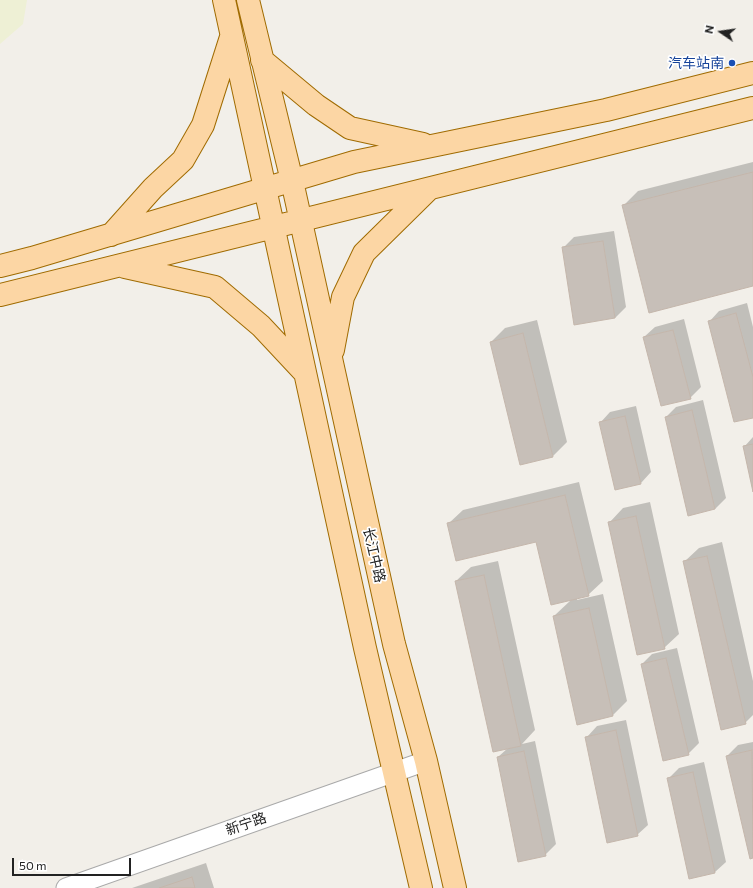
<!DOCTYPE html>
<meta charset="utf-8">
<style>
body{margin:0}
#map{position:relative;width:753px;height:888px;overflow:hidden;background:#f2efe9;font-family:Commissioner,sans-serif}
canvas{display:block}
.north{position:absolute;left:701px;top:12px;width:40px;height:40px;-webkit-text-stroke:3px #fff;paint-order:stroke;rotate:283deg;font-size:11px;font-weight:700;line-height:16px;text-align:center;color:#222}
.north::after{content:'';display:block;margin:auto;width:14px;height:18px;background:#222;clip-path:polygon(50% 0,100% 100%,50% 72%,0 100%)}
.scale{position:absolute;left:12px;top:858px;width:119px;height:18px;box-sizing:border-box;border:2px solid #222;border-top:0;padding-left:5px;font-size:12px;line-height:14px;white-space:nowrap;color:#222;-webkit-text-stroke:3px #fff;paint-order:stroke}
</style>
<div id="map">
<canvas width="753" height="888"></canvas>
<div class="north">N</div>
<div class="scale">50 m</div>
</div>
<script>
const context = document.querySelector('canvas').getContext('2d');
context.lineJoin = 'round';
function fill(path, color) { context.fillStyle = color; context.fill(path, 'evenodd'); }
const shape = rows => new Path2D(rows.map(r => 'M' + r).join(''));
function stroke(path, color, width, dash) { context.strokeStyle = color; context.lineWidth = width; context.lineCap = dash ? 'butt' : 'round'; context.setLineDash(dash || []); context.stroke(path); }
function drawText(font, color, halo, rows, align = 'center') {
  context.font = font + ' Commissioner,"Noto Sans SC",sans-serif'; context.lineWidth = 3.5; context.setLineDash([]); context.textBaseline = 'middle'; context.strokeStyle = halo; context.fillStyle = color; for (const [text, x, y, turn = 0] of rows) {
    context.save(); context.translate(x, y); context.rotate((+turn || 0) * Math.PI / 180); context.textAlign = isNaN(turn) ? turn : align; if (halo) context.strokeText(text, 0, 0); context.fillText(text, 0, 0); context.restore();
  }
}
const farmland = shape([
 [0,0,27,0,23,24,0,44]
]);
const shadow = shape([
 [753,162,753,285,624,205,638,191],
 [614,231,626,307,615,318,563,248,574,237],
 [747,303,753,327,753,416,709,322,719,311],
 [684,319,701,387,690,398,644,337,655,327],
 [537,320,567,442,553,456,491,342,505,328],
 [703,400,726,498,715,509,666,417,676,407],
 [636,406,651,472,641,483,600,423,610,412],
 [753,437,753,487,744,447],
 [579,482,603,581,588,595,577,598,577,600,603,594,627,701,613,715,578,724,554,616,571,600,537,541,448,524,463,510],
 [650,502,679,634,664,648,609,523,623,508],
 [722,542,753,681,753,715,745,723,684,562,699,548],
 [498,561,535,730,522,744,535,741,556,844,545,855,498,757,508,748,456,581,471,567],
 [677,648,699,743,688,754,642,664,652,654],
 [626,720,648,825,637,835,587,737,597,726],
 [753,742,753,857,751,858,727,756,738,745],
 [704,762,726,862,715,872,690,878,668,779,679,768],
 [206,863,214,888,132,888]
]);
const building = shape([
 [753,172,753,286,649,313,622,205,753,172],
 [603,241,615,318,574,325,562,247,603,241],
 [736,313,753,377,753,418,734,422,708,321,736,313],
 [673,330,691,399,661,406,643,337,673,330],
 [523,333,553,457,520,465,490,342,523,333],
 [692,410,715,509,688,516,665,417,692,410],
 [625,416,641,484,615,490,599,422,625,416],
 [753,444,753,492,743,446,753,444],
 [565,495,589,596,551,605,536,542,456,561,447,523,565,495],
 [636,516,665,649,637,655,608,522,636,516],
 [707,556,746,724,721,730,683,561,707,556],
 [484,575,521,746,493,752,455,581,484,575],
 [589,608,613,716,577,725,553,616,589,608],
 [666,658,689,755,663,761,641,664,666,658],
 [616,730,638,836,607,843,585,737,616,730],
 [752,750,753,858,750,859,726,756,752,750],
 [524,751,546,856,518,862,497,757,524,751],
 [693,772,715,873,689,879,667,778,693,772],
 [192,877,195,888,159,888,192,877]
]);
const tertiary = shape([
 [66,888,426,761]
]);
const primary = shape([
 [224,0,365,648,421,888],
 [248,0,292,181,394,644,426,761,455,888],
 [262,60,316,105,350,128,423,144],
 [111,235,153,188,183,160,203,125,231,37],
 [0,266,32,258,354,162,606,110,753,73],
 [125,267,215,287,261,326,304,372],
 [0,295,753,108],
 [333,350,343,297,364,253,429,189]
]);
const markers = [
 [732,63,4,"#1a4fb4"]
];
const transitNames = [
 ["汽车站南",724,63]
];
const streetNames = [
 ["长江中路",374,555,77],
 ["新宁路",246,824,-19]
];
fill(farmland, '#eef0d5');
fill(shadow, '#0003');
fill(building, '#c7bfb8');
stroke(building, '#c4b6ab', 1);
stroke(tertiary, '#a9a9a9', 21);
stroke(primary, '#a06b00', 24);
stroke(tertiary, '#fff', 19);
stroke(primary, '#fcd6a4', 22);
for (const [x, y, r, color] of markers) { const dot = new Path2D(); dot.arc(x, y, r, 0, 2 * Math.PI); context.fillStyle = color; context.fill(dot); stroke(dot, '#fff', 1.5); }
drawText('14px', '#164399', '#fff', transitNames, 'right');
drawText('14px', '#222', '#fff', streetNames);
</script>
